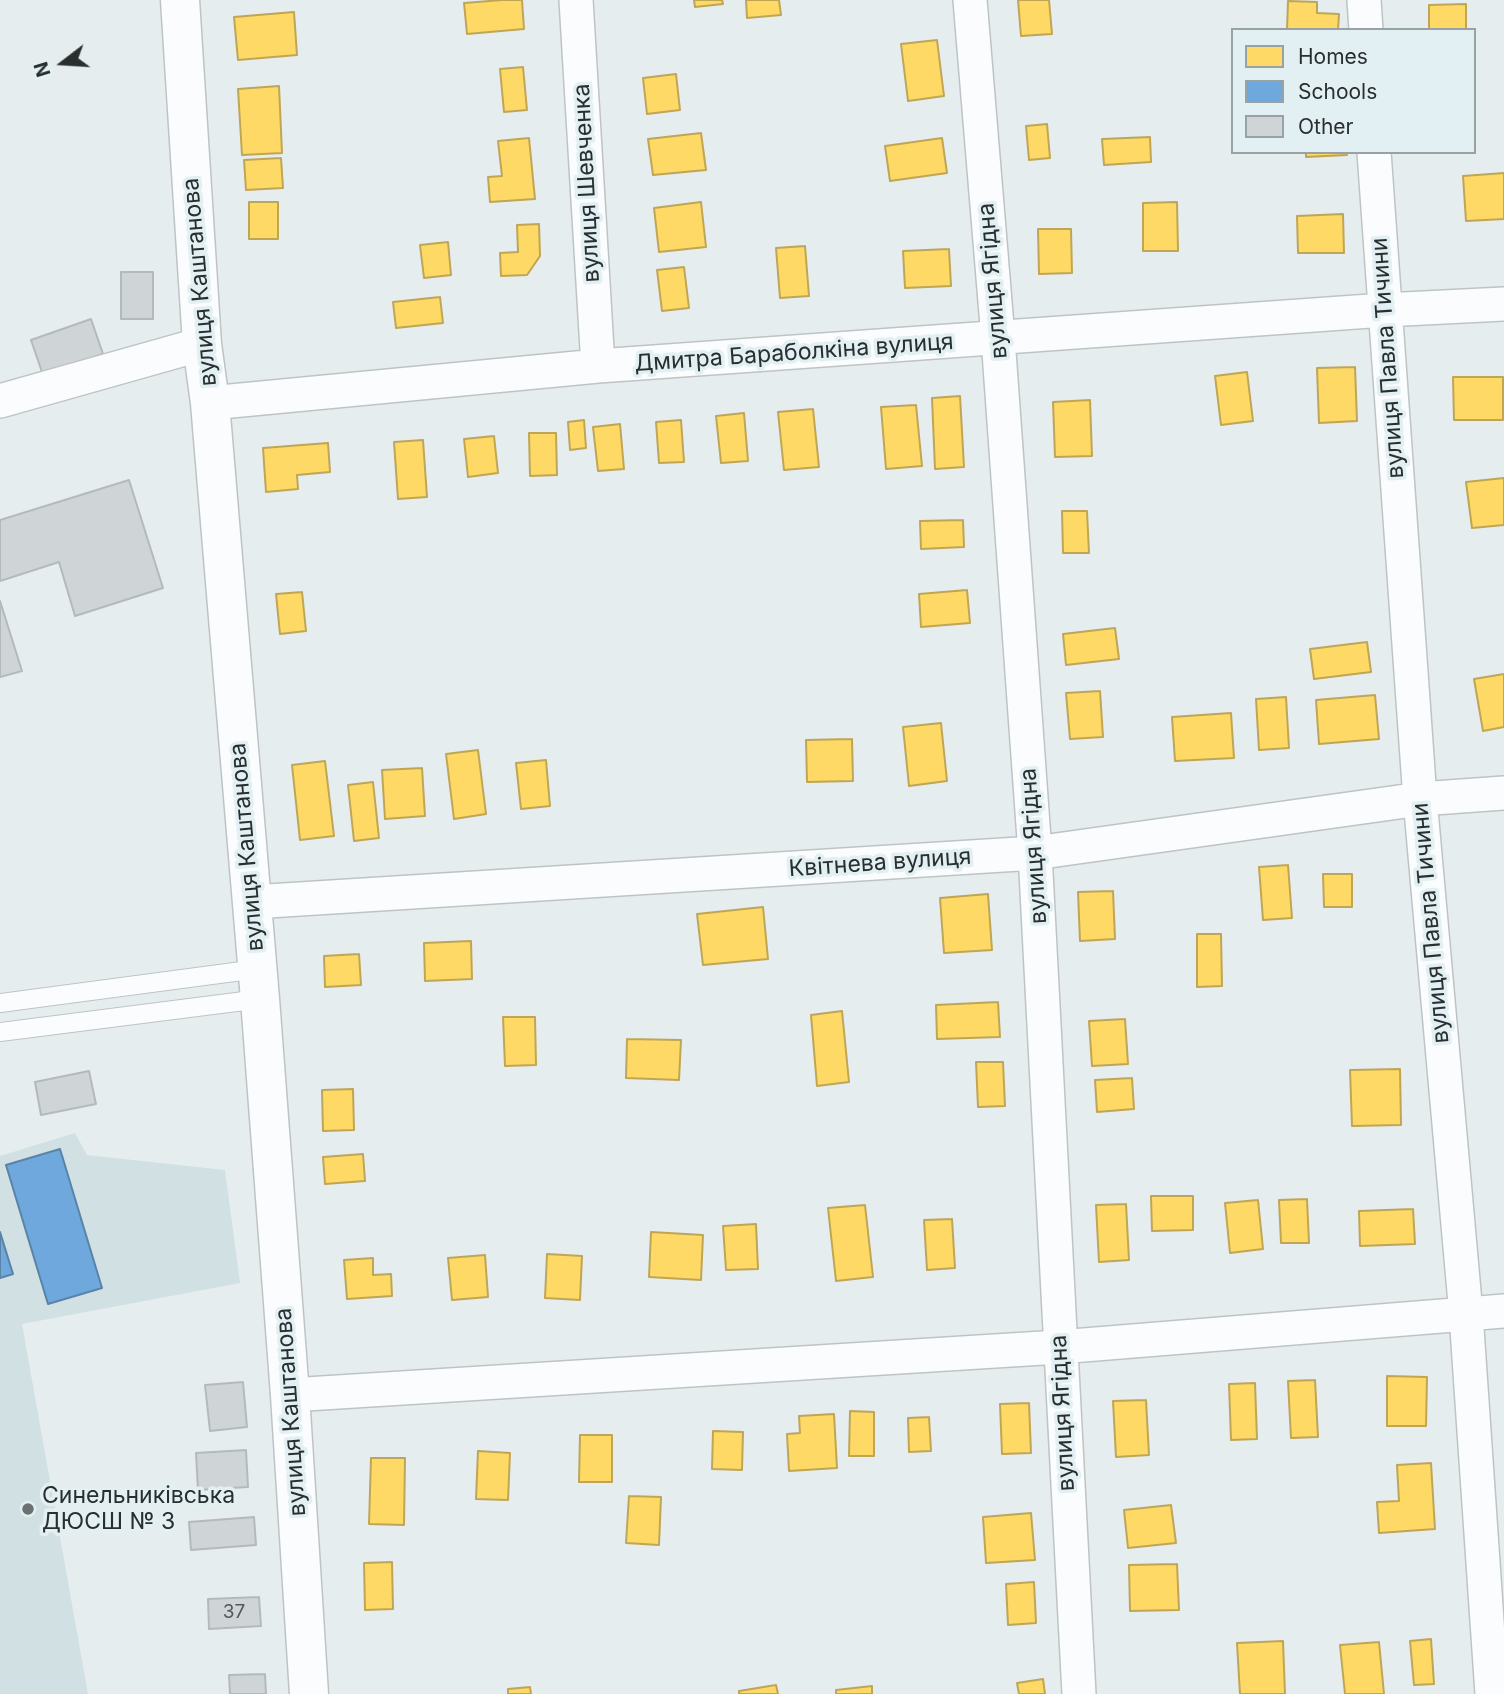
<!DOCTYPE html>
<meta charset="utf-8">
<style>
body{margin:0}
#map{position:relative;width:1504px;height:1694px;overflow:hidden;background:#e6edef;font-family:Inter,sans-serif}
canvas{display:block}
.legend{position:absolute;left:1231px;top:28px;width:245px;height:126px;box-sizing:border-box;background:#e2f0f3;border:2px solid #98a2a5;margin:0;padding:9px 12px;list-style:none;font-size:21px;color:#292e2f}
.legend li{display:flex;align-items:center;gap:14px;height:35px}
.legend b{width:35px;border:2px solid #98a2a5}
.north{position:absolute;left:28px;top:28px;width:70px;height:70px;-webkit-text-stroke:5px #e2f0f3;paint-order:stroke;rotate:253deg;font-size:19px;font-weight:700;line-height:28px;text-align:center;color:#292e2f}
.north::after{content:'';display:block;margin:auto;width:24px;height:32px;background:#292e2f;clip-path:polygon(50% 0,100% 100%,50% 72%,0 100%)}
</style>
<div id="map">
<canvas width="1504" height="1694"></canvas>
<ul class="legend">
<li><b style="height:19px;background:#ffd966"></b>Homes</li>
<li><b style="height:19px;background:#6fa8dc"></b>Schools</li>
<li><b style="height:19px;background:#cfd5d6"></b>Other</li>
</ul>
<div class="north">N</div>
</div>
<script>
const context = document.querySelector('canvas').getContext('2d');
context.lineJoin = 'round';
function fill(path, color) { context.fillStyle = color; context.fill(path, 'evenodd'); }
const shape = rows => new Path2D(rows.map(r => 'M' + r).join(''));
function stroke(path, color, width, dash) { context.strokeStyle = color; context.lineWidth = width; context.lineCap = dash ? 'butt' : 'round'; context.setLineDash(dash || []); context.stroke(path); }
function drawText(font, color, halo, rows, align = 'center') {
  context.font = font + ' Inter,sans-serif'; context.lineWidth = 7; context.setLineDash([]); context.textBaseline = 'middle'; context.strokeStyle = halo; context.fillStyle = color; for (const [text, x, y, turn = 0] of rows) {
    context.save(); context.translate(x, y); context.rotate((+turn || 0) * Math.PI / 180); context.textAlign = isNaN(turn) ? turn : align; if (halo) context.strokeText(text, 0, 0); context.fillText(text, 0, 0); context.restore();
  }
}
const built = shape([
 [75,1133,87,1155,225,1170,240,1283,22,1324,88,1694,0,1694,0,1156]
]);
const homes = shape([
 [502,0,522,0,524,29,467,34,464,3,502,0],
 [694,0,722,0,723,4,695,7,694,0],
 [746,0,779,0,781,15,747,18,746,0],
 [1018,0,1049,0,1052,34,1021,36,1018,0],
 [1288,1,1317,2,1317,13,1339,14,1338,30,1287,30,1288,1],
 [1466,4,1466,30,1429,30,1429,5,1466,4],
 [294,12,297,55,238,60,234,17,294,12],
 [937,40,944,96,908,101,901,44,937,40],
 [523,67,527,110,504,112,500,69,523,67],
 [676,74,680,110,647,114,643,78,676,74],
 [279,86,282,153,242,155,238,89,279,86],
 [1047,124,1050,158,1029,160,1026,126,1047,124],
 [701,133,706,170,653,175,648,139,701,133],
 [1150,137,1151,162,1104,165,1102,139,1150,137],
 [529,138,535,199,490,202,488,177,502,176,498,141,529,138],
 [942,138,947,173,890,181,885,146,942,138],
 [1306,152,1346,152,1347,155,1306,157,1306,152],
 [281,158,283,188,246,190,244,160,281,158],
 [1504,173,1504,219,1466,221,1463,176,1504,173],
 [249,202,278,202,278,239,249,239,249,202],
 [701,202,706,247,659,252,654,208,701,202],
 [1177,202,1178,251,1143,251,1143,203,1177,202],
 [1343,214,1344,253,1298,253,1297,216,1343,214],
 [539,224,540,256,527,275,501,276,500,253,518,252,517,225,539,224],
 [1038,229,1071,229,1072,273,1039,274,1038,229],
 [448,242,451,275,424,278,420,245,448,242],
 [805,246,809,296,780,298,776,248,805,246],
 [949,249,951,286,905,288,903,251,949,249],
 [684,267,689,308,662,311,657,270,684,267],
 [440,297,443,323,396,328,393,302,440,297],
 [1355,367,1357,421,1319,423,1317,368,1355,367],
 [1247,372,1253,421,1221,425,1215,376,1247,372],
 [1453,377,1503,377,1503,420,1454,420,1453,377],
 [960,396,964,467,935,469,932,398,960,396],
 [1090,400,1092,456,1055,457,1053,402,1090,400],
 [916,405,922,466,886,469,881,407,916,405],
 [813,409,819,467,784,470,778,412,813,409],
 [744,413,748,461,721,463,716,416,744,413],
 [584,420,586,448,570,450,568,422,584,420],
 [681,420,684,462,659,463,656,422,681,420],
 [620,424,624,469,598,471,593,427,620,424],
 [529,433,556,433,557,475,530,476,529,433],
 [494,436,498,473,468,477,464,439,494,436],
 [423,440,427,497,398,499,394,442,423,440],
 [328,443,330,472,297,475,298,489,266,492,263,448,328,443],
 [1504,478,1504,525,1472,528,1466,482,1504,478],
 [1062,511,1087,511,1089,553,1063,553,1062,511],
 [963,520,964,547,921,549,920,521,963,520],
 [967,590,970,623,921,627,919,594,967,590],
 [302,592,306,631,280,634,276,594,302,592],
 [1115,628,1119,659,1066,665,1063,634,1115,628],
 [1367,642,1371,672,1314,679,1310,649,1367,642],
 [1504,674,1504,727,1483,731,1474,679,1504,674],
 [1100,691,1103,737,1070,739,1066,693,1100,691],
 [1375,695,1379,739,1319,744,1316,700,1375,695],
 [1286,697,1289,748,1259,750,1256,699,1286,697],
 [1231,713,1234,758,1175,761,1172,717,1231,713],
 [941,723,947,781,909,786,903,727,941,723],
 [852,739,853,781,807,782,806,740,852,739],
 [478,750,486,814,454,819,446,754,478,750],
 [546,760,550,806,521,809,516,763,546,760],
 [325,761,334,836,300,840,292,765,325,761],
 [422,768,425,816,385,819,382,770,422,768],
 [373,782,379,838,354,841,348,785,373,782],
 [1288,865,1292,918,1263,920,1259,867,1288,865],
 [1323,874,1352,874,1352,907,1324,907,1323,874],
 [1113,891,1115,939,1080,941,1078,892,1113,891],
 [988,894,992,950,944,953,940,898,988,894],
 [763,907,768,959,703,965,697,914,763,907],
 [1197,934,1221,934,1222,986,1197,987,1197,934],
 [471,941,472,979,425,981,424,943,471,941],
 [359,954,361,985,325,987,324,956,359,954],
 [998,1002,1000,1037,937,1039,936,1005,998,1002],
 [842,1011,849,1082,817,1086,811,1015,842,1011],
 [503,1017,535,1017,536,1065,505,1066,503,1017],
 [1125,1019,1128,1064,1092,1066,1089,1021,1125,1019],
 [627,1039,681,1040,679,1080,626,1078,627,1039],
 [976,1062,1003,1062,1005,1106,978,1107,976,1062],
 [1400,1069,1401,1125,1352,1126,1350,1070,1400,1069],
 [1132,1078,1134,1109,1097,1112,1095,1080,1132,1078],
 [353,1089,354,1130,323,1131,322,1090,353,1089],
 [363,1154,365,1181,325,1184,323,1157,363,1154],
 [1151,1196,1193,1196,1193,1230,1152,1231,1151,1196],
 [1307,1199,1309,1243,1281,1243,1279,1200,1307,1199],
 [1258,1200,1263,1249,1230,1253,1225,1203,1258,1200],
 [1126,1204,1129,1260,1099,1262,1096,1205,1126,1204],
 [865,1205,873,1277,836,1281,828,1208,865,1205],
 [1413,1209,1415,1244,1360,1246,1359,1211,1413,1209],
 [952,1219,955,1268,927,1270,924,1220,952,1219],
 [756,1224,758,1269,726,1270,723,1226,756,1224],
 [651,1232,703,1235,701,1280,649,1277,651,1232],
 [547,1254,582,1256,580,1300,545,1298,547,1254],
 [485,1255,488,1297,452,1300,448,1258,485,1255],
 [373,1258,373,1275,391,1274,392,1296,347,1299,344,1260,373,1258],
 [1387,1376,1427,1377,1426,1426,1387,1426,1387,1376],
 [1315,1380,1318,1437,1291,1438,1288,1381,1315,1380],
 [1255,1383,1257,1439,1231,1440,1229,1384,1255,1383],
 [1146,1400,1149,1455,1116,1457,1113,1401,1146,1400],
 [1029,1403,1031,1453,1002,1454,1000,1404,1029,1403],
 [850,1411,874,1412,874,1456,849,1456,850,1411],
 [834,1414,837,1468,789,1471,787,1434,800,1433,799,1416,834,1414],
 [929,1417,931,1451,909,1452,908,1418,929,1417],
 [713,1431,743,1432,742,1470,712,1469,713,1431],
 [580,1435,612,1435,612,1482,579,1482,580,1435],
 [478,1451,510,1453,508,1500,476,1499,478,1451],
 [371,1458,405,1458,404,1525,369,1524,371,1458],
 [1431,1463,1435,1529,1379,1533,1377,1502,1399,1501,1397,1465,1431,1463],
 [629,1496,661,1497,659,1545,626,1543,629,1496],
 [1171,1505,1176,1543,1128,1548,1124,1510,1171,1505],
 [1031,1513,1035,1560,986,1563,983,1517,1031,1513],
 [392,1562,393,1609,365,1610,364,1563,392,1562],
 [1177,1564,1179,1610,1130,1611,1129,1565,1177,1564],
 [1034,1582,1036,1623,1008,1625,1006,1584,1034,1582],
 [1431,1639,1434,1684,1414,1685,1410,1641,1431,1639],
 [1283,1641,1285,1694,1240,1694,1237,1643,1283,1641],
 [1379,1642,1384,1694,1345,1694,1340,1645,1379,1642],
 [1043,1679,1045,1694,1019,1694,1017,1683,1043,1679],
 [776,1685,778,1694,739,1694,739,1691,776,1685],
 [872,1686,872,1694,836,1694,836,1690,872,1686],
 [530,1687,531,1694,508,1694,508,1689,530,1687]
]);
const schools = shape([
 [60,1149,102,1288,48,1304,6,1165,60,1149],
 [0,1232,13,1274,0,1278,0,1232]
]);
const building = shape([
 [121,272,153,272,153,319,121,319,121,272],
 [91,319,103,354,43,375,31,340,91,319],
 [129,480,163,588,75,616,59,562,0,581,0,520,129,480],
 [0,601,22,671,0,677,0,601],
 [89,1071,96,1104,41,1115,35,1082,89,1071],
 [243,1382,247,1427,210,1431,205,1385,243,1382],
 [246,1450,248,1487,198,1490,196,1453,246,1450],
 [254,1517,256,1545,191,1550,189,1522,254,1517],
 [259,1597,261,1626,209,1629,208,1599,259,1597],
 [265,1674,266,1694,230,1694,229,1675,265,1674]
]);
const service = shape([
 [0,1003,257,969],
 [0,1032,260,999]
]);
const minor = shape([
 [576,0,598,366],
 [970,0,998,338,1035,853,1079,1694],
 [1364,0,1366,30],
 [1374,152,1420,799,1466,1314,1492,1694],
 [0,401,202,344],
 [210,403,598,366,1384,310,1504,304],
 [252,902,1035,853,1420,799,1504,793],
 [290,1395,1059,1347,1504,1311]
]);
const tertiary = shape([
 [180,0,202,344,210,403,260,999,290,1395,309,1694]
]);
const markers = [
 [28,1509,7,"#6b7172"]
];
const numberNames = [
 ["37",234,1612]
];
const streetNames = [
 ["вулиця Шевченка",587,183,-93],
 ["вулиця Ягідна",993,281,-95],
 ["вулиця Каштанова",200,282,-95],
 ["Дмитра Бараболкіна вулиця",794,353,-4],
 ["вулиця Павла Тичини",1388,358,-94],
 ["вулиця Ягідна",1034,846,-94],
 ["вулиця Каштанова",247,847,-95],
 ["Квітнева вулиця",880,863,-4],
 ["вулиця Павла Тичини",1431,923,-95],
 ["вулиця Каштанова",291,1412,-94],
 ["вулиця Ягідна",1063,1413,-93]
];
const poiNames = [
 ["Синельниківська",42,1496],
 ["ДЮСШ № 3",42,1522]
];
fill(built, '#d0e0e3');
fill(homes, '#ffd966');
stroke(homes, '#bfa656', 2);
fill(schools, '#6fa8dc');
stroke(schools, '#5a83a8', 2);
fill(building, '#cfd5d6');
stroke(building, '#b4babc', 2);
stroke(service, '#bec4c5', 20);
stroke(minor, '#bec4c5', 36);
stroke(tertiary, '#bec4c5', 41);
stroke(service, '#fbfcfd', 18);
stroke(minor, '#fbfcfd', 33);
stroke(tertiary, '#fbfcfd', 38);
for (const [x, y, r, color] of markers) { const dot = new Path2D(); dot.arc(x, y, r, 0, 2 * Math.PI); context.fillStyle = color; context.fill(dot); stroke(dot, '#e2f0f3', 2.5); }
drawText('19px', '#53585a', null, numberNames);
drawText('23px', '#292e2f', '#e2f0f3', streetNames);
drawText('23px', '#292e2f', '#e2f0f3', poiNames, 'left');
</script>
